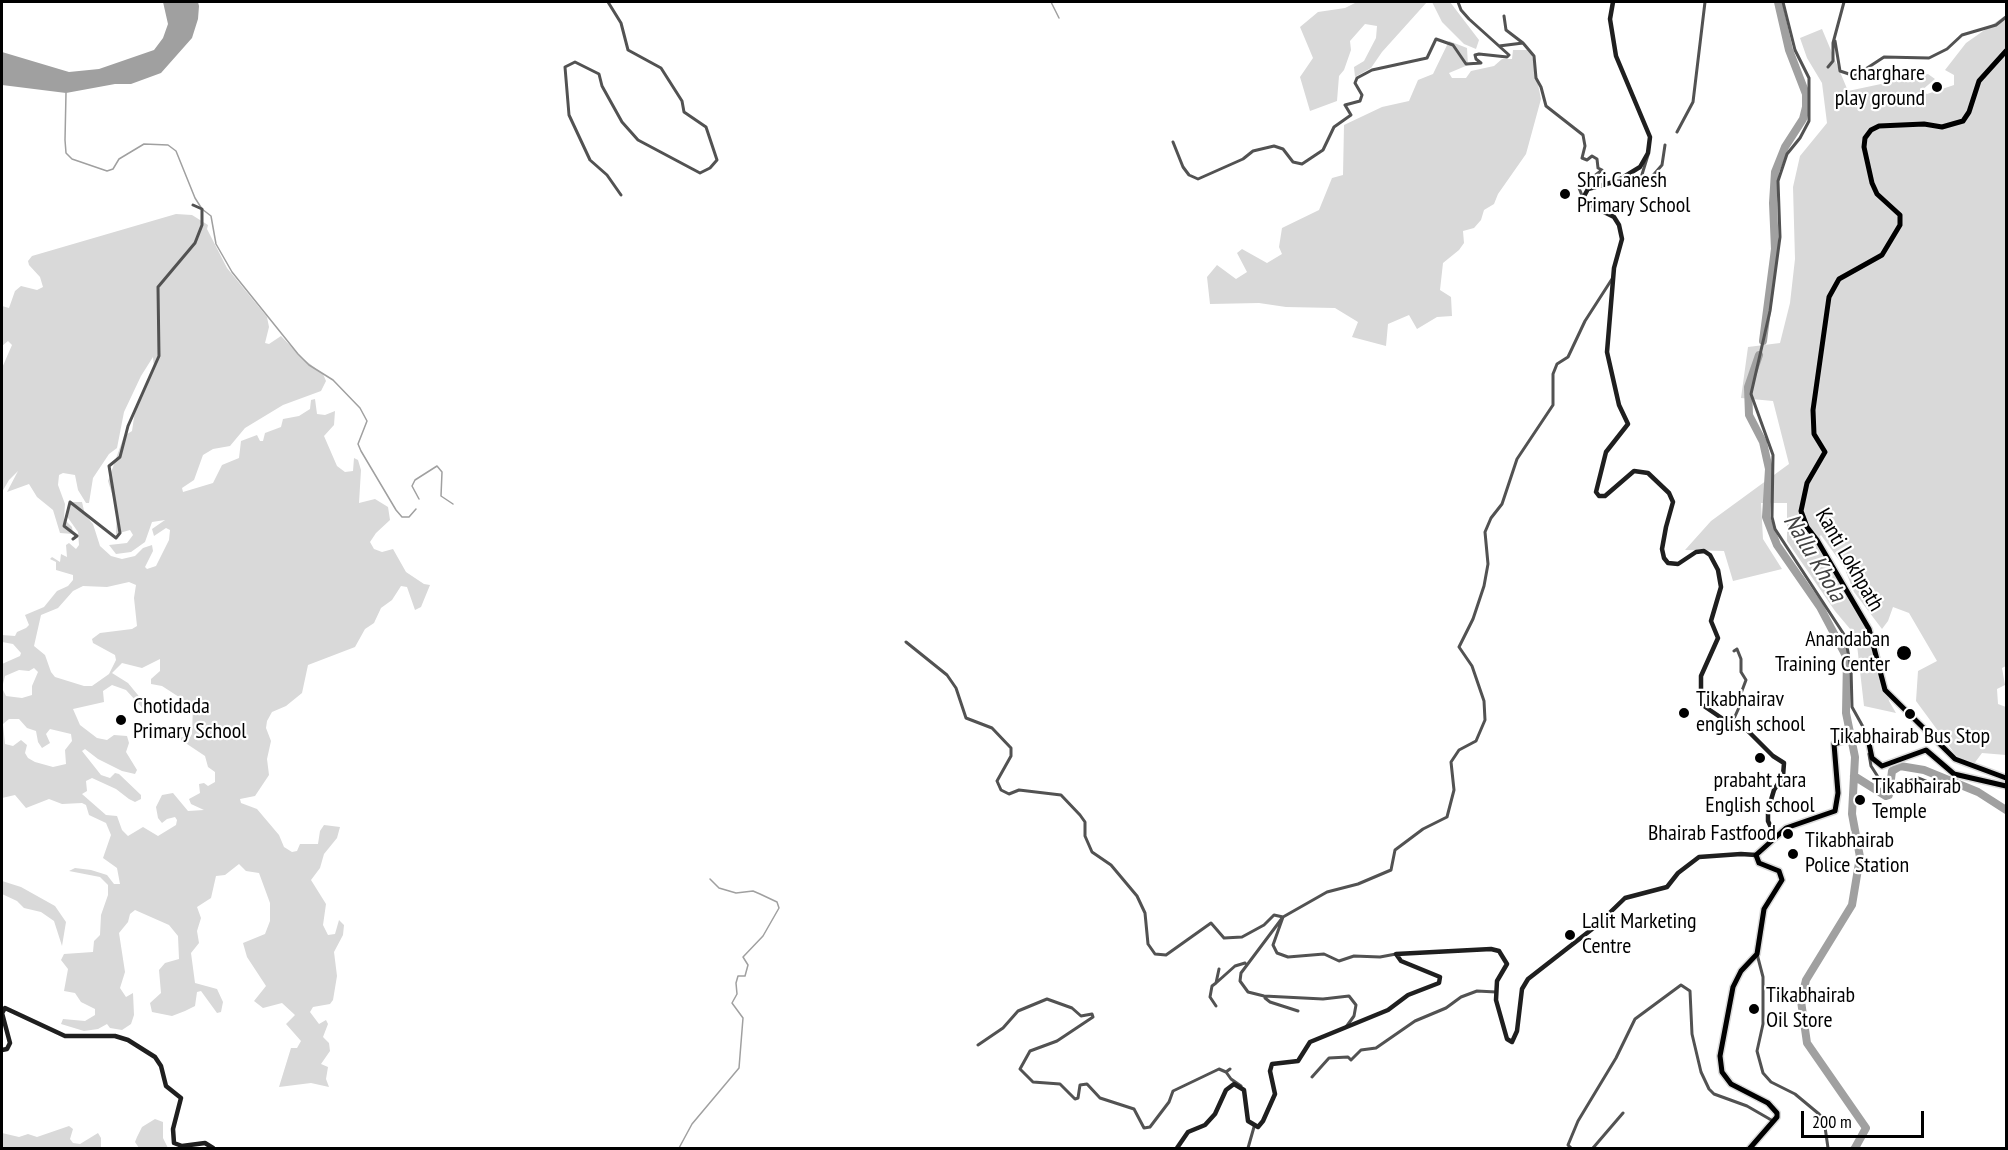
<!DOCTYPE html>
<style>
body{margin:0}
#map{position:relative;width:2008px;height:1150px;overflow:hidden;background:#fff;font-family:"PT Sans Narrow",sans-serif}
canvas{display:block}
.frame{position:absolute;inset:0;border:3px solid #000;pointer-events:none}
.scale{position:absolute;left:1801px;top:1111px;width:123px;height:27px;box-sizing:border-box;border:3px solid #000;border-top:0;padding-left:8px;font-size:18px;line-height:21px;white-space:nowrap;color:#000;-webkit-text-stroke:4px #fff;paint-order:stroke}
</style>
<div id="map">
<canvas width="2008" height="1150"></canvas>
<div class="frame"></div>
<div class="scale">200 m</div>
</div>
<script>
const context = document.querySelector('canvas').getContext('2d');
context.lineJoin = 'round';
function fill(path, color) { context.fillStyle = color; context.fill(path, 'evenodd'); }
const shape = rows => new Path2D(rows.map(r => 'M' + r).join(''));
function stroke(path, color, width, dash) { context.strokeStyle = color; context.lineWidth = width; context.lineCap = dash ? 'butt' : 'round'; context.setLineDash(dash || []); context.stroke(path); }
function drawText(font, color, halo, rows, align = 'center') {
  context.font = font + ' "PT Sans Narrow",sans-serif'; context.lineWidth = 4.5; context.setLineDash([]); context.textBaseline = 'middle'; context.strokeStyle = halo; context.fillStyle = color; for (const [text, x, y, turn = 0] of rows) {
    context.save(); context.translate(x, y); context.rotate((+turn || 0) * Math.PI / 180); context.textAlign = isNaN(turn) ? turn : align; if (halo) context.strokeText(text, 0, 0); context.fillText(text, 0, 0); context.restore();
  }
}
const green = shape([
 [1357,2,1427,2,1382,52,1371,68,1355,77,1354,67,1364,61,1376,38,1377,26,1365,24,1350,41,1351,50,1344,70,1339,76,1337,101,1310,111,1300,77,1313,58,1300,27,1318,12,1345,8],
 [1432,2,1450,2,1479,40,1476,49,1464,44,1442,22],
 [2006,15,2006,666,2002,668,2005,685,1997,689,1998,704,2006,707,2006,755,1982,753,1973,765,1958,758,1916,701,1918,671,1937,661,1909,613,1893,607,1888,621,1882,629,1854,592,1844,567,1821,535,1817,539,1838,574,1845,595,1859,612,1878,645,1889,701,1896,713,1864,706,1856,636,1835,611,1787,541,1787,503,1761,503,1763,539,1782,569,1733,581,1724,551,1685,550,1711,521,1789,464,1773,401,1741,398,1748,347,1780,343,1790,303,1795,259,1793,187,1800,156,1827,123,1822,83,1807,58,1800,38,1822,29,1848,91,1928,74,1935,79,1921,91,1927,94,1954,85,1954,75,1945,70,1966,43],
 [1449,41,1467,48,1468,65,1449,73,1452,78,1466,78,1471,71,1494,66,1502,59,1512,59,1513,50,1531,50,1541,99,1526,154,1498,194,1494,204,1484,210,1481,220,1474,228,1463,231,1464,243,1459,250,1443,263,1440,290,1451,297,1452,316,1437,317,1417,329,1409,315,1388,324,1386,346,1352,337,1358,322,1335,308,1286,307,1259,303,1210,304,1207,277,1217,265,1236,279,1247,272,1237,253,1242,249,1267,263,1282,254,1279,247,1282,228,1319,210,1332,178,1343,175,1344,125,1382,107,1409,101,1418,80,1433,74],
 [176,214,192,215,208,225,207,229,227,268,267,317,269,327,265,343,269,344,281,336,301,357,323,374,326,381,321,391,283,405,245,428,230,446,213,449,203,455,194,480,182,488,183,492,213,483,222,465,239,458,241,441,257,435,260,441,263,441,265,433,281,427,283,419,299,416,310,409,311,400,315,399,317,414,325,415,335,411,334,425,324,436,337,466,345,472,353,471,354,458,358,460,361,470,359,503,375,499,388,507,390,520,376,533,370,542,374,549,382,552,393,549,406,572,424,584,430,585,421,607,415,610,407,587,401,586,392,600,381,608,374,623,365,629,355,647,308,665,302,693,286,706,272,712,267,721,266,728,271,741,267,759,269,775,255,796,240,799,241,803,257,809,279,835,284,847,292,852,297,851,300,844,318,844,320,831,324,825,340,827,337,838,324,854,320,868,311,880,326,904,323,925,328,935,335,934,339,920,344,925,343,935,334,952,337,976,333,1000,330,1004,313,1007,310,1012,319,1024,326,1020,328,1024,323,1037,329,1043,330,1051,321,1064,328,1067,326,1079,329,1087,311,1083,279,1087,291,1048,297,1048,301,1041,286,1024,295,1015,282,1003,263,1008,254,1001,266,986,247,957,243,943,265,934,270,921,270,903,259,873,246,871,239,864,225,875,216,876,211,898,197,907,201,918,197,931,199,943,191,953,195,983,217,989,223,1002,221,1012,217,1013,201,991,197,992,195,1006,185,1011,172,1016,152,1012,150,1003,161,993,159,970,165,963,179,959,178,936,169,925,135,910,130,914,128,922,119,933,125,972,120,988,126,997,133,993,134,1015,131,1024,122,1030,110,1028,107,1024,98,1029,84,1031,61,1024,63,1019,85,1021,95,1015,95,1009,81,1002,75,993,64,991,68,969,61,960,64,954,93,952,94,941,100,935,101,915,108,895,108,885,100,877,69,871,75,868,91,870,107,875,114,884,120,884,117,868,103,858,111,835,106,823,89,815,86,805,82,803,62,804,49,799,26,808,15,795,2,798,2,664,20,656,21,653,13,644,2,642,2,635,15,636,17,632,26,628,29,625,25,615,44,607,57,591,68,586,73,580,73,575,56,570,56,562,50,559,52,557,60,562,61,554,67,557,66,545,69,543,76,549,79,545,78,532,66,515,70,502,82,502,85,515,93,524,100,546,111,556,122,559,135,556,143,548,152,545,153,551,145,567,147,569,156,566,169,540,170,530,166,528,154,536,152,529,165,520,152,522,145,542,131,552,116,554,109,545,127,543,133,535,130,530,116,534,117,510,108,481,124,436,132,431,135,411,154,368,153,357,141,376,124,412,117,448,109,454,93,478,89,503,86,503,78,490,75,475,63,473,59,475,58,485,65,504,64,519,72,527,73,534,60,533,53,510,37,497,29,484,7,492,18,471,9,480,2,492,2,368,12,345,8,341,2,346,2,306,9,308,15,291,21,286,37,290,43,287,40,277,29,265,28,261,32,256],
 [129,582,136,585,134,598,137,626,132,629,100,633,92,639,93,643,115,655,116,660,109,674,92,686,84,686,55,677,51,672,45,655,34,646,41,615,58,608,73,591,83,586,107,587],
 [160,659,160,671,151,679,151,684,162,686,193,706,192,734,189,739,181,737,181,740,205,756,208,767,215,772,215,782,208,786,204,783,199,784,200,793,189,799,191,804,204,810,188,811,173,793,162,795,156,807,158,818,162,823,167,819,175,817,177,820,176,825,158,836,143,827,128,836,122,830,117,816,106,815,82,794,87,791,86,781,92,778,116,789,129,799,135,802,141,799,141,795,119,774,115,773,110,778,101,775,82,751,85,749,98,759,122,771,135,774,137,770,126,752,129,743,127,736,114,735,107,740,97,738,80,725,73,709,104,702,103,691,112,685,126,690,147,713,142,700,128,683,112,673,122,663,142,668],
 [34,668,38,672,32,686,32,695,22,698,6,696,2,688,5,676,19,670,29,671],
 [9,719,19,719,27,728,36,731,38,742,42,748,50,743,46,734,50,729,71,734,72,741,65,750,66,764,53,767,35,762,28,758,25,753,27,745,21,740,13,746,5,744,3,724],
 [2,881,21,887,55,906,66,922,62,946,54,921,41,912,24,908,17,901,2,894],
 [155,1119,163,1122,163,1138,168,1148,139,1148,135,1142,137,1137,142,1127],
 [69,1126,73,1129,70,1139,73,1143,80,1144,98,1133,101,1138,101,1148,2,1148,2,1133,19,1137,28,1134,37,1137]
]);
const water = shape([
 [163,2,198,2,199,6,198,19,192,38,161,73,131,84,115,84,66,93,2,85,2,52,69,72,99,69,154,50,163,38,168,24]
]);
const stream = shape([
 [1051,2,1059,18],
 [66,93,65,140,66,153,72,159,107,171,113,169,119,159,144,144,168,145,176,151,195,198,202,209,211,216,216,244,232,272,298,354,309,365,333,380,360,408,367,421,358,444,361,451,396,510,402,517,409,517,416,509],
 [419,499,412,486,415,480,437,466,442,472,441,496,453,504],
 [679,1148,692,1124,739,1068,743,1018,732,1003,737,994,736,983,738,976,745,976,748,965,743,957,763,936,779,908,777,902,760,894,753,891,736,893,719,888,710,879],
 [1850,1148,1857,1145]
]);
const river = shape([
 [1763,341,1775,249,1773,203,1775,172,1785,147,1803,119,1806,107,1806,94,1789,50,1778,2],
 [1759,355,1748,387,1749,415,1763,442,1769,469,1766,517,1777,545,1820,607,1847,658,1846,713,1855,757,1852,814,1860,857,1852,905,1806,980,1801,1001,1807,1043,1866,1128,1855,1148],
 [1854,776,1886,796,1889,795,1892,771,1900,766,1924,770,1978,792,2006,810]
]);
const street = shape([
 [608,2,621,23,628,50,661,68,682,101,684,112,706,127,717,160,710,168,700,173,638,140,622,122,602,86,599,74,575,62,565,67,569,115,590,160,607,175,621,195],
 [1458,2,1461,10,1469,19,1499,46,1523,43],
 [1783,2,1795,50,1809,78,1809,121,1800,138,1787,154,1778,181,1780,237,1770,311,1751,394,1773,455,1772,517,1775,529,1845,636,1851,668,1852,707,1867,734],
 [1504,16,1506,30,1523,43,1534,56,1536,78,1541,87,1546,106,1583,135,1585,146,1582,158,1587,160,1592,156,1597,159,1598,168,1602,170,1579,188,1583,198],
 [1835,41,1840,71,1855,76,1884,57,1929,58,1947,49,1962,35,1996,25,2006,17],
 [1828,67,1833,61,1833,43,1844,2],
 [1677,132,1693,102,1705,2],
 [1173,142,1183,167,1189,175,1198,179,1243,159,1253,151,1274,146,1283,149,1293,162,1302,164,1323,150,1334,127,1351,115,1345,105,1360,101,1362,95,1355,83,1357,78,1372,70,1427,58,1436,39,1453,45,1466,64,1481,63,1476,59,1475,55,1479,54,1507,57,1509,55,1499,46],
 [1648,155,1640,181,1649,180,1662,165,1665,145],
 [73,539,77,536,64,526,70,502,116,538,120,533,109,466,120,457,128,426,159,356,158,287,195,243,202,225,202,209,193,205],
 [906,642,947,675,956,688,966,718,992,728,1011,748,1011,756,997,781,1001,790,1009,794,1019,790,1061,795,1080,815,1085,822,1085,836,1092,852,1111,865,1137,896,1145,913,1148,944,1155,954,1166,955,1211,923,1224,938,1242,937,1264,925,1274,915,1283,917,1273,945,1277,953,1288,957,1324,954,1339,961,1354,956,1380,957,1396,954],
 [1732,723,1741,703,1740,696,1746,680,1741,672,1741,659,1737,649,1734,651],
 [1869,754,1871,766,1880,780,1902,783,1918,778,1928,782],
 [1757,954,1763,977,1763,1024,1757,1051,1763,1073,1771,1082,1795,1094,1819,1114,1824,1120,1828,1148],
 [1219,969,1216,983,1235,966,1245,963],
 [1216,983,1212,986,1210,997,1216,1006],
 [1265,998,1270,1002,1298,1011],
 [1346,1027,1354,1016,1356,1005,1349,996,1323,999,1264,996,1248,992,1240,981,1241,973,1283,917,1327,892,1358,884,1391,870,1395,850,1423,829,1447,817,1454,790,1451,762,1459,750,1476,741,1485,720,1484,701,1472,666,1459,647,1473,619,1484,586,1488,564,1485,532,1491,518,1502,504,1517,459,1553,405,1553,374,1557,364,1568,357,1585,321,1612,279],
 [978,1045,1003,1028,1018,1011,1047,999,1072,1008,1081,1016,1092,1014,1093,1017,1057,1041,1030,1051,1020,1069,1033,1082,1060,1084,1075,1099,1078,1098,1080,1085,1087,1084,1100,1098,1134,1109,1144,1128,1150,1127,1169,1102,1173,1091,1219,1069,1226,1072],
 [1230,1069,1226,1072,1231,1079,1241,1086],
 [1312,1077,1329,1058,1348,1057,1351,1060,1361,1050,1376,1048,1415,1021,1446,1008,1461,997,1477,991,1496,992],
 [1248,1148,1254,1127],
 [1571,1148,1568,1145,1578,1121,1616,1058,1635,1019,1681,985,1690,991,1692,1034,1701,1072,1709,1089,1714,1094,1747,1106,1773,1121],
 [1593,1148,1623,1113]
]);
const secondary = shape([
 [1613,2,1610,19,1616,56,1650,137,1648,153,1640,167,1617,181,1588,189,1583,198,1586,203,1614,217,1619,225,1622,239,1614,268,1607,352,1619,405,1628,424,1606,452,1596,492,1599,496,1605,496,1634,471,1648,473,1669,493,1673,502,1666,527,1662,549,1664,558,1668,563,1678,564,1696,552,1704,551,1710,555,1718,570,1721,587,1711,621,1718,638,1701,676,1701,704,1723,719,1746,729,1773,756,1784,763,1783,776,1774,790,1768,810,1768,821,1775,836],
 [2,1050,7,1049,10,1043,2,1013,5,1008,65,1036,115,1036,128,1040,155,1057,161,1066,166,1086,181,1098,173,1129,174,1143,182,1146,205,1143,213,1148],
 [1177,1148,1188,1132,1205,1125,1215,1114,1226,1090,1234,1084,1244,1090,1248,1121,1258,1127,1263,1121,1275,1094,1270,1071,1272,1064,1298,1061,1310,1042,1388,1010,1408,995,1439,983,1440,977,1401,961,1396,954,1491,949,1499,951,1507,964,1497,981,1496,1000,1507,1039,1512,1042,1517,1031,1522,989,1528,979,1596,926,1625,898,1667,887,1678,873,1699,857,1741,854,1756,855]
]);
const primary = shape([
 [2006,51,1979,81,1969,112,1963,121,1942,127,1924,124,1879,126,1871,130,1865,138,1864,147,1872,183,1877,194,1900,215,1900,225,1882,255,1839,279,1829,297,1813,410,1814,434,1825,452,1807,483,1801,511,1807,527,1817,540,1869,629,1885,690,1955,759,2006,778],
 [1750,1148,1777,1117,1777,1113,1768,1103,1731,1084,1722,1072,1720,1056,1733,987,1741,971,1757,954,1764,909,1782,880,1779,871,1759,863,1756,855,1786,828,1835,811,1838,793,1834,744,1867,734,1872,758,1882,766,1926,750,1954,774,2006,786]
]);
const markers = [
 [1937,87,6,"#000"],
 [1565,194,6,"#000"],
 [1904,653,8,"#000"],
 [1684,713,6,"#000"],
 [1910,714,6,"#000"],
 [121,720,6,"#000"],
 [1760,758,6,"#000"],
 [1860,800,6,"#000"],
 [1788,834,6,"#000"],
 [1793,854,6,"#000"],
 [1570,935,6,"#000"],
 [1754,1009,6,"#000"]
];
const poiNames = [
 ["charghare",1925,74,"right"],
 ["play ground",1925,99,"right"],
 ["Shri Ganesh",1577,181],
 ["Primary School",1577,206],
 ["Anandaban",1890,640,"right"],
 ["Training Center",1890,665,"right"],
 ["Tikabhairav",1696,700],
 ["english school",1696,725],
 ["Chotidada",133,707],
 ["Primary School",133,732],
 ["Tikabhairab Bus Stop",1910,737,"center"],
 ["prabaht tara",1760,781,"center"],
 ["English school",1760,806,"center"],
 ["Tikabhairab",1872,787],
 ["Temple",1872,812],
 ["Bhairab Fastfood",1776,834,"right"],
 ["Tikabhairab",1805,841],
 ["Police Station",1805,866],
 ["Lalit Marketing",1582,922],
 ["Centre",1582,947],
 ["Tikabhairab",1766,996],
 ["Oil Store",1766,1021]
];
const streetNames = [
 ["Kanti Lokhpath",1849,560,60]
];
const waterNames = [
 ["Nallu Khola",1814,558,59]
];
fill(green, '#d9d9d9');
fill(water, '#a0a0a0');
stroke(stream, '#a0a0a0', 1.5);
stroke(river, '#a0a0a0', 8);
stroke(primary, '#dbdbdb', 8);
stroke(street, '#525252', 3);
stroke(secondary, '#1f1f1f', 4.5);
stroke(primary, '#000', 5);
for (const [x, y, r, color] of markers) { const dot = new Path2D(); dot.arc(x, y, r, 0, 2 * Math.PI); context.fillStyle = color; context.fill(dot); stroke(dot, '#fff', 2); }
drawText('22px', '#000', '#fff', poiNames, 'left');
drawText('22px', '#000', '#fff', streetNames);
drawText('italic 24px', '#414141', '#fff', waterNames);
</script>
